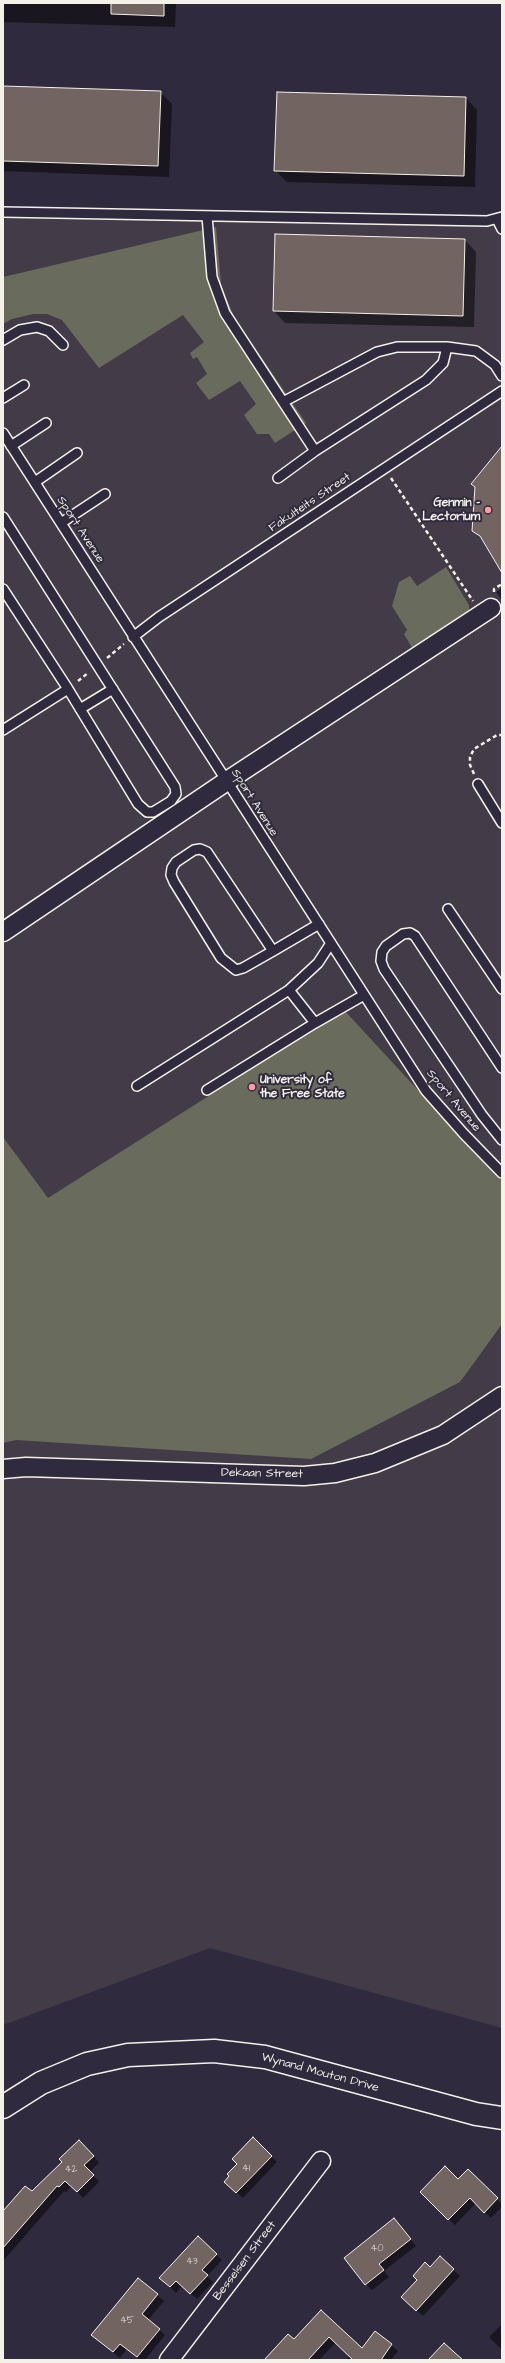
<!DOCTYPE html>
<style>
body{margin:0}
#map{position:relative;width:505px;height:2363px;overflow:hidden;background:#2f2a3d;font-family:"Architects Daughter",sans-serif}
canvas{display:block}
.frame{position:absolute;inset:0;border:4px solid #f4f1e8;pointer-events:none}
</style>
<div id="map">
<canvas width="505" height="2363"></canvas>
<div class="frame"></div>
</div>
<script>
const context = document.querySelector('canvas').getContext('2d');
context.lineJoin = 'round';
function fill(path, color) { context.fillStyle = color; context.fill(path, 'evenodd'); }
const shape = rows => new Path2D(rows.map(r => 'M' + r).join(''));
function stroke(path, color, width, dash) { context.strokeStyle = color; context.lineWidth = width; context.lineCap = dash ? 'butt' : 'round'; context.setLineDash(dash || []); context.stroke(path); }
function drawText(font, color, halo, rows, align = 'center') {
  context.font = font + ' "Architects Daughter",sans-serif'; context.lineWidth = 4; context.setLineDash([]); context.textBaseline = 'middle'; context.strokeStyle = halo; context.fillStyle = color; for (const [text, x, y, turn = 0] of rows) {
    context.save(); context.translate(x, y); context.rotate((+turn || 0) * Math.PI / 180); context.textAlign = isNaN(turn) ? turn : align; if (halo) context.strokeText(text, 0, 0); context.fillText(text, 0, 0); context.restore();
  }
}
const built = shape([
 [3,211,216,219,498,226,502,224,502,2028,210,1948,3,2025]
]);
const green = shape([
 [216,227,221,284,234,317,306,423,275,443,269,434,257,434,244,415,256,404,240,381,209,400,196,383,207,374,197,357,193,359,190,353,204,342,183,315,99,368,62,320,47,314,33,314,12,319,3,324,3,277],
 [446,567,469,605,469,612,415,653,404,634,407,630,392,606,399,582,410,576,417,586],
 [344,1010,502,1181,502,1324,460,1382,311,1459,16,1440,3,1443,3,1137,48,1198]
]);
const shadow = shape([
 [3,3,176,3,175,27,3,22],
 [3,87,160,92,172,104,169,177,3,171],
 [466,98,477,110,475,187,287,182,275,170],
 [276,235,465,240,476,252,474,327,285,323,274,311],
 [502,588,502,601,496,592],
 [253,2139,277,2162,243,2198,225,2182],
 [79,2142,99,2162,90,2172,99,2182,83,2198,72,2186,66,2192,64,2191,3,2261,3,2211,25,2187,32,2193,63,2162],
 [468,2170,502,2204,502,2207,491,2218,476,2203,455,2225,421,2192,458,2180],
 [394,2220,416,2246,384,2271,389,2277,372,2290,366,2284],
 [216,2254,222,2260,207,2276,213,2282,197,2299,182,2286,176,2293,167,2284],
 [440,2258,460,2276,423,2316,408,2303,430,2268],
 [138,2279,164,2301,148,2320,165,2335,145,2360,141,2360,127,2349,120,2358,99,2341],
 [502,2324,502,2350,489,2337],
 [375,2332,398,2351,391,2360,346,2360,350,2355,362,2350],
 [344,2334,319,2360,265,2360,294,2340]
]);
const building = shape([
 [111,3,164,3,164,16,111,14,111,3],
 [3,86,161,91,158,166,3,161,3,86],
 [277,92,466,97,464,176,274,171,277,92],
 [275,234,465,239,463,316,273,311,275,234],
 [502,446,502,573,480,536,472,531,475,487,471,484,502,446],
 [253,2137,272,2156,236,2193,224,2182,229,2176,227,2174,237,2164,232,2159,253,2137],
 [79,2140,94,2156,84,2165,94,2175,77,2192,65,2181,59,2187,57,2186,3,2248,3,2211,25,2186,32,2191,62,2162,59,2159,79,2140],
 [445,2166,458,2179,468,2169,498,2198,484,2213,470,2198,448,2220,420,2192,445,2166],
 [394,2218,411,2239,379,2264,384,2270,365,2285,344,2258,394,2218],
 [198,2236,217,2254,202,2270,208,2275,190,2294,176,2281,170,2287,159,2278,198,2236],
 [440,2256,454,2269,416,2311,401,2297,417,2280,413,2276,425,2262,430,2267,440,2256],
 [138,2278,158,2294,142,2314,160,2329,137,2357,120,2344,113,2352,91,2335,138,2278],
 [321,2310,362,2348,375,2331,392,2344,381,2360,353,2360,329,2337,308,2360,264,2360,288,2334,294,2339,321,2310],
 [444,2343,463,2360,428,2360,444,2343]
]);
const path = shape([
 [391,478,473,601],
 [494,592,494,589,502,584],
 [107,658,124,644],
 [78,681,88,673],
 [474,774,470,765,470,757,474,749,497,735,502,735]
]);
const lane = shape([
 [3,212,487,221,502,217],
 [207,216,212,277,225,313,315,451],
 [497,219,502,229],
 [3,340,20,330,37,327,49,331,63,345],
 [3,398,24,385],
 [283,402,377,352,397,347,447,347,476,351,495,365,502,376],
 [3,433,426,1091,464,1134,502,1173],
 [11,446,46,423],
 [278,478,315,451,426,380,443,363,447,347],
 [35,482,77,453],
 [3,517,175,787,176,794,171,801,153,812,147,812,138,804,68,689,3,589],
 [61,523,105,494],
 [133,637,159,617,502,391],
 [80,709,113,689],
 [3,730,68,689],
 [478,784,502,823],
 [448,909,502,989],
 [331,943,318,963,289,990,315,1023,364,995],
 [273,951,207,852,200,849,194,850,176,862,172,868,171,875,174,882,221,958,236,970,243,968,273,951,319,924],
 [502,1068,415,936,410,933,403,934,386,946,382,952,381,961,384,969,482,1115,502,1140],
 [137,1086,289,990],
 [207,1090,315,1023]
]);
const street = shape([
 [3,932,227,781,491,608],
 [3,1469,26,1467,304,1476,335,1473,375,1463,443,1435,502,1396],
 [169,2360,321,2161]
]);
const secondary = shape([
 [3,2107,41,2083,87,2064,128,2055,214,2051,265,2057,476,2114,502,2118]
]);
const markers = [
 [488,510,4,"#ff9aa2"],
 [252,1087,4,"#ff9aa2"]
];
const numberNames = [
 ["41",246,2169],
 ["42",71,2170],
 ["40",377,2249],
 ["43",192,2262],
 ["45",127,2321]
];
const streetNames = [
 ["Fakulteits Street",310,503,-34],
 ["Sport Avenue",80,530,57],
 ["Sport Avenue",254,803,58],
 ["Sport Avenue",453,1101,50],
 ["Dekaan Street",262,1474,1],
 ["Wynand Mouton Drive",320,2073,15],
 ["Besselsen Street",245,2261,-53]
];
const poiNames = [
 ["Genmin -",480,503],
 ["Lectorium",480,517],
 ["University of",260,1080,"left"],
 ["the Free State",260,1094,"left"]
];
fill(built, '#433b48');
fill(green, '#696b5c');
fill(shadow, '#0007');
fill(building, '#726460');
stroke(building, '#f4f1e8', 1);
stroke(lane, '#f4f1e8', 12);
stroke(street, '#f4f1e8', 21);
stroke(secondary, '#f4f1e8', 25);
stroke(path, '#f4f1e8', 2.5, [4, 3]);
stroke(lane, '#2f2a3d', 9);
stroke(street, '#2f2a3d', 18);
stroke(secondary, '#2f2a3d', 22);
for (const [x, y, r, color] of markers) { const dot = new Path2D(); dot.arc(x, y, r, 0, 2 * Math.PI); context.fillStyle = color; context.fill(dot); stroke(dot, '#2f2a3d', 1.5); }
drawText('10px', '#d4cec6', null, numberNames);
drawText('12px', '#f4f1e8', '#2f2a3d', streetNames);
drawText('bold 12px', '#f4f1e8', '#2f2a3d', poiNames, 'right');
</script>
